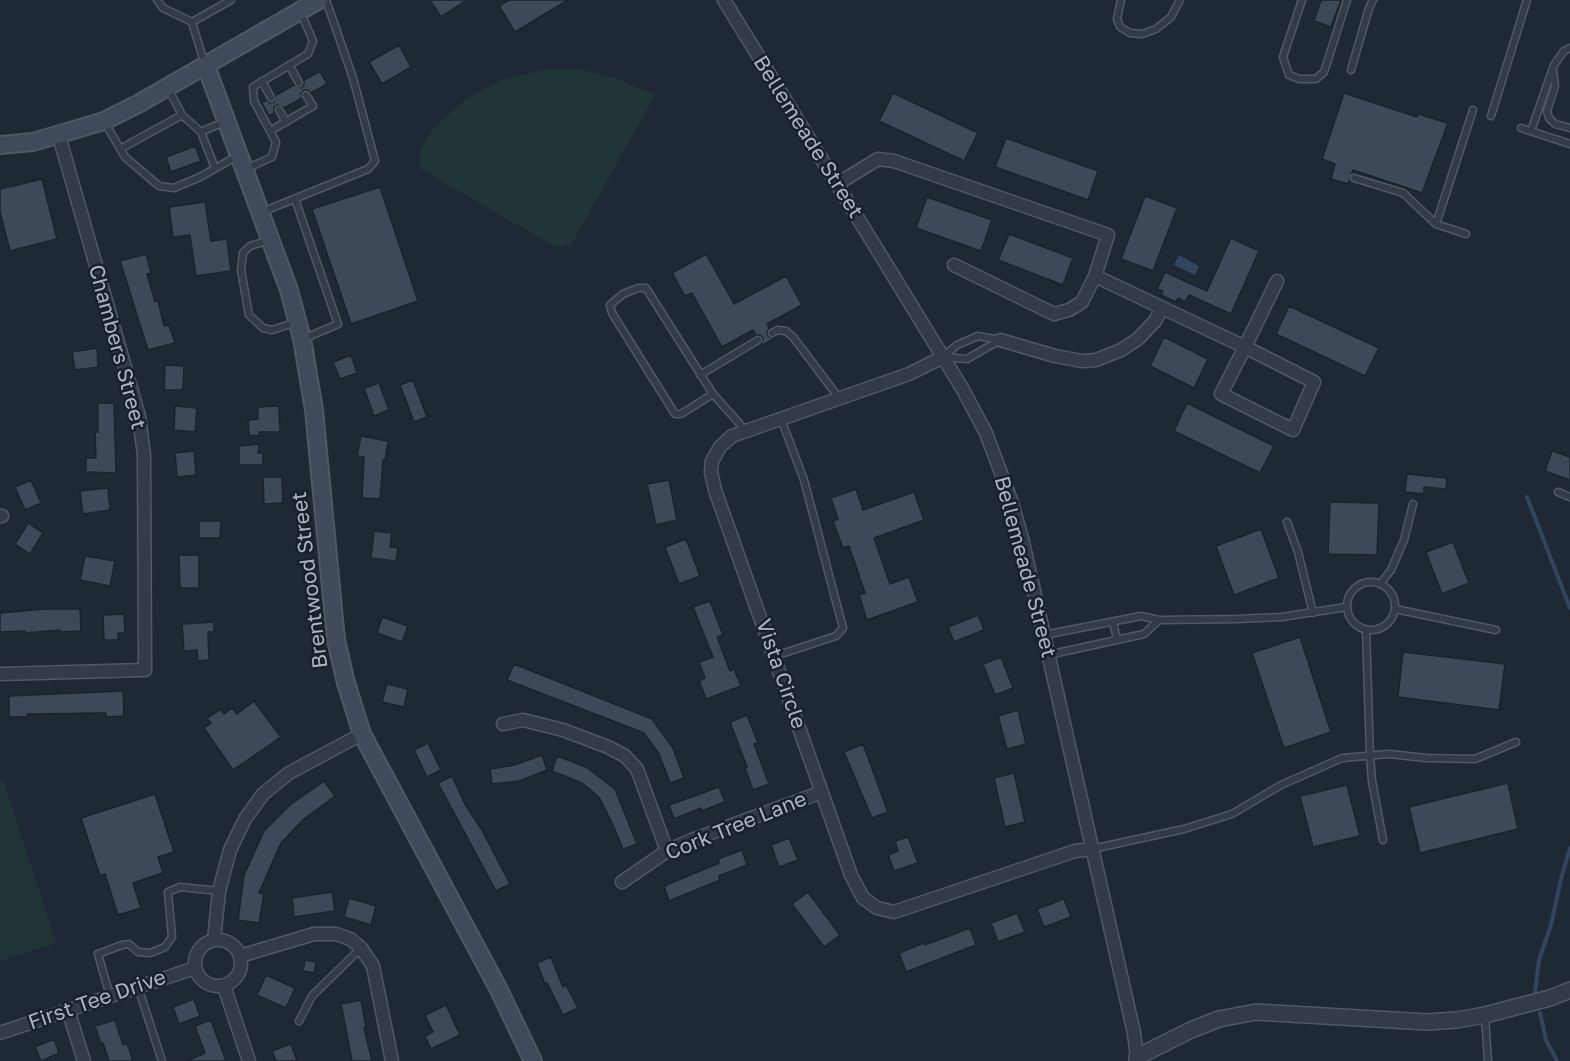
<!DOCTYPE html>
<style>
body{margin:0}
canvas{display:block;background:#1f2936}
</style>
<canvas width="1570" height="1061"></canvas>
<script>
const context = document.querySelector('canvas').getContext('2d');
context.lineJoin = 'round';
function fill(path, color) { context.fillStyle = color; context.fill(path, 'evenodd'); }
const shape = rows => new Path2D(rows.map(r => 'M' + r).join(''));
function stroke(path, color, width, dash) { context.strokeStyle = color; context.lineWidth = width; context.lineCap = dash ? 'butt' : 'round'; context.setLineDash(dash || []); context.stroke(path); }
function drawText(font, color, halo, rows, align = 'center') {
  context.font = font + ' "Golos Text",sans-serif'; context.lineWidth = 5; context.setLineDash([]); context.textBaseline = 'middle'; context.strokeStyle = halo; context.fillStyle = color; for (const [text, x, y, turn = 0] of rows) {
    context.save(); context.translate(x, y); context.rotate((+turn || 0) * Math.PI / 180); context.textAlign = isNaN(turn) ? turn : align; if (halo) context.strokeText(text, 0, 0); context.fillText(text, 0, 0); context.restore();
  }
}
const green = shape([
 [579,69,612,77,655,95,571,245,556,247,419,168,421,149,434,128,466,99,503,80,543,70],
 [3,779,56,943,0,961,0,780]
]);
const water = shape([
 [1179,255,1199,266,1195,275,1174,265]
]);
const stream = shape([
 [1527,497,1570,608],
 [1535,992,1539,960,1551,925,1561,879,1570,848],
 [1540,1013,1546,1040,1557,1061]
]);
const building = shape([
 [430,0,467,0,441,17,430,0],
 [509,0,568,0,515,32,499,6,509,0],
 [1321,0,1341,0,1331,27,1314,21,1321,0],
 [399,45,411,67,382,84,369,62,399,45],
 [320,71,327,84,311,93,308,90,304,90,301,93,302,98,284,108,277,105,274,108,274,113,269,116,262,103,266,100,270,103,274,102,276,95,294,85,301,88,304,85,304,80,320,71],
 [893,93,978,133,964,161,879,121,893,93],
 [1344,93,1417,117,1418,114,1448,123,1422,193,1353,170,1348,184,1331,179,1335,164,1322,159,1344,93],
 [1006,138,1098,171,1088,200,995,167,1006,138],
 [195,146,201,161,171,172,166,157,195,146],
 [42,179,57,239,10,251,0,212,0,189,42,179],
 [380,187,418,301,351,324,312,209,380,187],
 [1145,196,1177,208,1153,271,1121,259,1145,196],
 [927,197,992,220,981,251,916,228,927,197],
 [205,202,211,241,227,239,231,271,196,276,190,235,173,237,169,207,205,202],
 [1009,234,1073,258,1063,285,998,260,1009,234],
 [1231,238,1259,251,1231,314,1189,295,1185,302,1178,298,1176,302,1161,295,1163,291,1157,289,1165,272,1207,291,1231,238],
 [146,254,151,273,147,274,155,302,158,300,164,326,169,325,175,343,148,350,120,261,146,254],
 [706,254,734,304,786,276,802,305,767,324,769,328,767,332,768,336,775,338,761,346,763,338,760,335,756,335,753,330,722,347,692,293,685,296,672,273,706,254],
 [1289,306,1379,348,1365,376,1276,334,1289,306],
 [1164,337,1208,359,1194,388,1150,366,1164,337],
 [97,348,98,367,75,370,72,352,97,348],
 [351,355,357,373,340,379,333,362,351,355],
 [165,365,184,366,183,390,164,390,165,365],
 [413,380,427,417,414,422,400,385,413,380],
 [379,383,389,410,374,416,364,388,379,383],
 [98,403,114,403,116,473,86,472,86,458,96,458,95,432,98,432,98,403],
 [1187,403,1274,446,1260,473,1174,431,1187,403],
 [175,406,197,408,195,432,174,430,175,406],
 [279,406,280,432,259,432,259,436,249,435,248,420,258,419,258,407,279,406],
 [361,436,388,441,385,461,383,460,380,499,362,498,364,457,357,456,361,436],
 [259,444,258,453,263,453,263,465,239,465,239,446,259,444],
 [194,451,196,475,177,477,175,453,194,451],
 [1552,451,1570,457,1570,480,1545,471,1552,451],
 [1407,474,1447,478,1446,489,1424,487,1424,494,1405,492,1407,474],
 [263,477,282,477,283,503,264,504,263,477],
 [31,480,41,503,25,510,15,487,31,480],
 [669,480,677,520,656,525,647,484,669,480],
 [108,488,110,510,83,514,80,491,108,488],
 [856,489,863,510,914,492,924,520,874,538,890,584,909,577,918,602,867,620,859,595,865,593,849,546,843,548,833,521,838,519,831,498,856,489],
 [1330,502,1379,503,1377,555,1328,554,1330,502],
 [199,521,221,521,220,538,199,538,199,521],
 [28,523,43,533,30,554,15,544,28,523],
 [1261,529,1279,578,1234,595,1216,546,1261,529],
 [374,531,392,533,390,547,398,548,396,561,371,558,374,531],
 [686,539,700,576,679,584,665,547,686,539],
 [1453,542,1469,583,1442,594,1426,552,1453,542],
 [179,555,199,555,199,588,180,588,179,555],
 [85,556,115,561,110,586,80,580,85,556],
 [710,601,723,635,717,637,730,671,734,669,741,686,706,699,699,681,705,678,699,662,713,657,693,607,710,601],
 [45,609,80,609,81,631,60,632,60,630,25,633,25,631,0,632,0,613,45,609],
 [124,614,125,633,118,633,118,640,104,640,103,615,124,614],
 [978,615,984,630,954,642,948,627,978,615],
 [382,617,408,626,402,642,377,633,382,617],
 [214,622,214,632,208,632,209,660,198,661,197,650,184,651,182,624,214,622],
 [1300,637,1331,732,1284,748,1252,653,1300,637],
 [1403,652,1505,664,1499,710,1398,697,1403,652],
 [1001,657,1013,688,995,695,983,664,1001,657],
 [514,664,652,719,673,748,684,778,670,783,659,754,644,733,507,680,514,664],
 [387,684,408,689,404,707,382,702,387,684],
 [123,691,124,716,106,717,106,713,27,714,27,717,9,717,9,696,123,691],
 [254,701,281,737,233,770,204,728,211,723,207,718,221,709,224,714,232,708,237,714,254,701],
 [1018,710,1026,744,1007,749,998,716,1018,710],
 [747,715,758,743,754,744,769,784,753,790,745,768,747,767,730,722,747,715],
 [428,743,441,770,427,777,414,750,428,743],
 [863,744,888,812,872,818,844,752,863,744],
 [542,755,547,770,519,781,492,784,490,769,515,765,542,755],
 [557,756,586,767,615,789,637,844,623,849,612,823,599,797,582,783,552,771,557,756],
 [1014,773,1025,822,1005,827,994,778,1014,773],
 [452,776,466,806,482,830,510,884,496,891,438,783,452,776],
 [324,781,335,796,304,819,281,843,259,893,264,894,259,923,238,920,244,875,264,831,290,805,324,781],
 [1508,783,1518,829,1420,853,1409,807,1508,783],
 [1347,785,1360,836,1313,847,1300,796,1347,785],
 [719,787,725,802,702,811,701,808,674,819,669,805,719,787],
 [155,794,174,852,158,857,163,873,133,883,141,908,118,915,105,874,100,876,81,818,155,794],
 [908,837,918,863,894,871,888,855,898,851,895,841,908,837],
 [789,838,798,860,779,867,771,845,789,838],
 [742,850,747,865,719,876,720,880,669,901,664,886,719,863,718,859,742,850],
 [332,892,335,911,294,917,292,898,332,892],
 [808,892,840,935,824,947,792,904,808,892],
 [349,898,376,906,371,925,344,917,349,898],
 [1064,899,1071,917,1044,927,1037,909,1064,899],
 [1017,913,1025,932,998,942,991,923,1017,913],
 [970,928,976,945,906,972,899,953,924,943,925,945,970,928],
 [551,957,563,987,566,985,578,1008,563,1015,547,983,545,984,537,963,551,957],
 [305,960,316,962,314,973,303,971,305,960],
 [266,975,295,988,286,1008,257,995,266,975],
 [194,999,200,1016,179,1024,173,1007,194,999],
 [361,1000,366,1027,364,1028,372,1061,352,1061,341,1004,361,1000],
 [446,1005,460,1035,431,1049,425,1036,433,1032,425,1015,446,1005],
 [115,1020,123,1045,127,1043,133,1061,109,1061,103,1043,101,1044,95,1026,115,1020],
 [211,1020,226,1061,187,1061,205,1053,195,1026,211,1020],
 [54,1039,59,1053,41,1061,35,1047,54,1039],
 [291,1044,297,1061,276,1061,272,1051,291,1044]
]);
const service = shape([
 [157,0,163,8,192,22,231,0],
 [1121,0,1117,19,1120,27,1130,33,1142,34,1156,29,1171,17,1180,0],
 [1302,0,1283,57,1289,75,1299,79,1316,79,1324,72,1347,0],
 [192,22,204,62],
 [289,65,299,83],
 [1351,70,1369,8,1373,0],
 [1553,70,1555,86,1547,111,1549,118,1555,124,1570,128],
 [262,81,271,98],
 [279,110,286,122],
 [182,115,201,132,224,122],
 [1491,116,1527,0],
 [105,123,125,157,159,186,174,188,200,177,239,155],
 [1521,128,1570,144],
 [270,131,313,106,306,95],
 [1531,131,1554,65,1564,51,1570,48],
 [201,132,215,168],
 [120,149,182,115,168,88],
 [246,169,272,157,276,142,254,101,253,87,308,54,313,41,301,13],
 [1354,178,1403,193,1436,224,1466,234],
 [295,199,338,324,303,339],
 [262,212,368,169,375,161,353,78,326,0],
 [1436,224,1473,110],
 [270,240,250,246,243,253,241,270,249,315,263,328,272,330,297,322],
 [772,333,778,330,786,331,793,337,839,398],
 [978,336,1000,340,967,359,943,357,957,345,978,336],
 [700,375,758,340],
 [713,394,681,414,675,414,612,313,610,305,623,294,638,288,646,288,713,394,746,431],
 [1558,492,1570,497],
 [1287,522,1298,552,1313,613],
 '1347 606a24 24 0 1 1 48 0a24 24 0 1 1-48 0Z',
 [1380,584,1391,570,1404,540,1413,504],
 [1395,609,1496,630],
 [1113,622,1117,639],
 [1366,630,1370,756,1372,781,1383,840],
 [1044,635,1141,616,1159,620,1237,619,1282,617,1346,607],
 [1048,655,1144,634,1159,620],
 [775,656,836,636,843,628,804,480,781,419],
 [1092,849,1184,829,1232,814,1281,785,1342,758,1389,754,1426,758,1475,759,1516,742],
 [138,987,162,1061],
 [110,996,98,954,122,945,129,944,138,952,150,953,165,947,172,937,168,892,180,887,219,891],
 [1485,1017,1488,1061],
 [299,1021,312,996,361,948]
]);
const minor = shape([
 [724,0,962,388,986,433,1011,500,1022,538,1134,1033,1137,1057],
 [837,184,878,159,894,161,1108,235,1095,276,1082,302,1069,310,1054,314,954,265],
 [1095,276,1245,347,1314,382,1293,430,1221,394,1245,347,1277,281],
 [1000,340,1055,356,1082,361,1096,360,1121,350,1138,339,1155,321,1162,308],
 [943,357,909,374,732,436,720,447,712,461,711,472,715,490,851,875,863,898,877,908,894,912,1075,851,1092,849],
 [0,516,2,516],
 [0,674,145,670,144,455,139,416,59,136],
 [503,724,523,720,563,730,608,747,625,756,637,769,667,851],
 [622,882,667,851,689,841,822,792],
 '195 963a23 23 0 1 1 46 0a23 23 0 1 1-46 0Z',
 [214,940,219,891,230,850,245,819,263,794,289,773,362,734],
 [240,956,314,934,336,934,350,939,361,948,373,966,392,1061],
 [224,986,249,1061],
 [68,1010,84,1061],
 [0,1033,195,968]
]);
const tertiary = shape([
 [1137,1061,1137,1057,1191,1030,1219,1019,1256,1012,1427,1022,1457,1020,1485,1015,1550,998,1570,990]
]);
const secondary = shape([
 [206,66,289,290,302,339,314,410,336,640,346,683,362,734,498,988,533,1061],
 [0,145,33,142,104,121,138,104,319,0]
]);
const streetNames = [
 ["Bellemeade Street",808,137,58],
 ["Chambers Street",117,347,75],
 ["Bellemeade Street",1025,567,75],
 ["Brentwood Street",310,580,-97],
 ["Vista Circle",781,674,71],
 ["Cork Tree Lane",736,826,-22],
 ["First Tee Drive",97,1000,-19]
];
fill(green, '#213537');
fill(water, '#32445e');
stroke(stream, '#32445e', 4);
fill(building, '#3d4959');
stroke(building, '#1a222d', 1.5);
stroke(service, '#505865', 9);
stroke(minor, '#505865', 15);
stroke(tertiary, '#505865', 18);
stroke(secondary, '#505865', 20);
stroke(service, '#323b47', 6);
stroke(minor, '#323b47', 12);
stroke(tertiary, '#323b47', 15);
stroke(secondary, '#404a5a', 16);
drawText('21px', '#acb5c4', '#18202b', streetNames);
</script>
